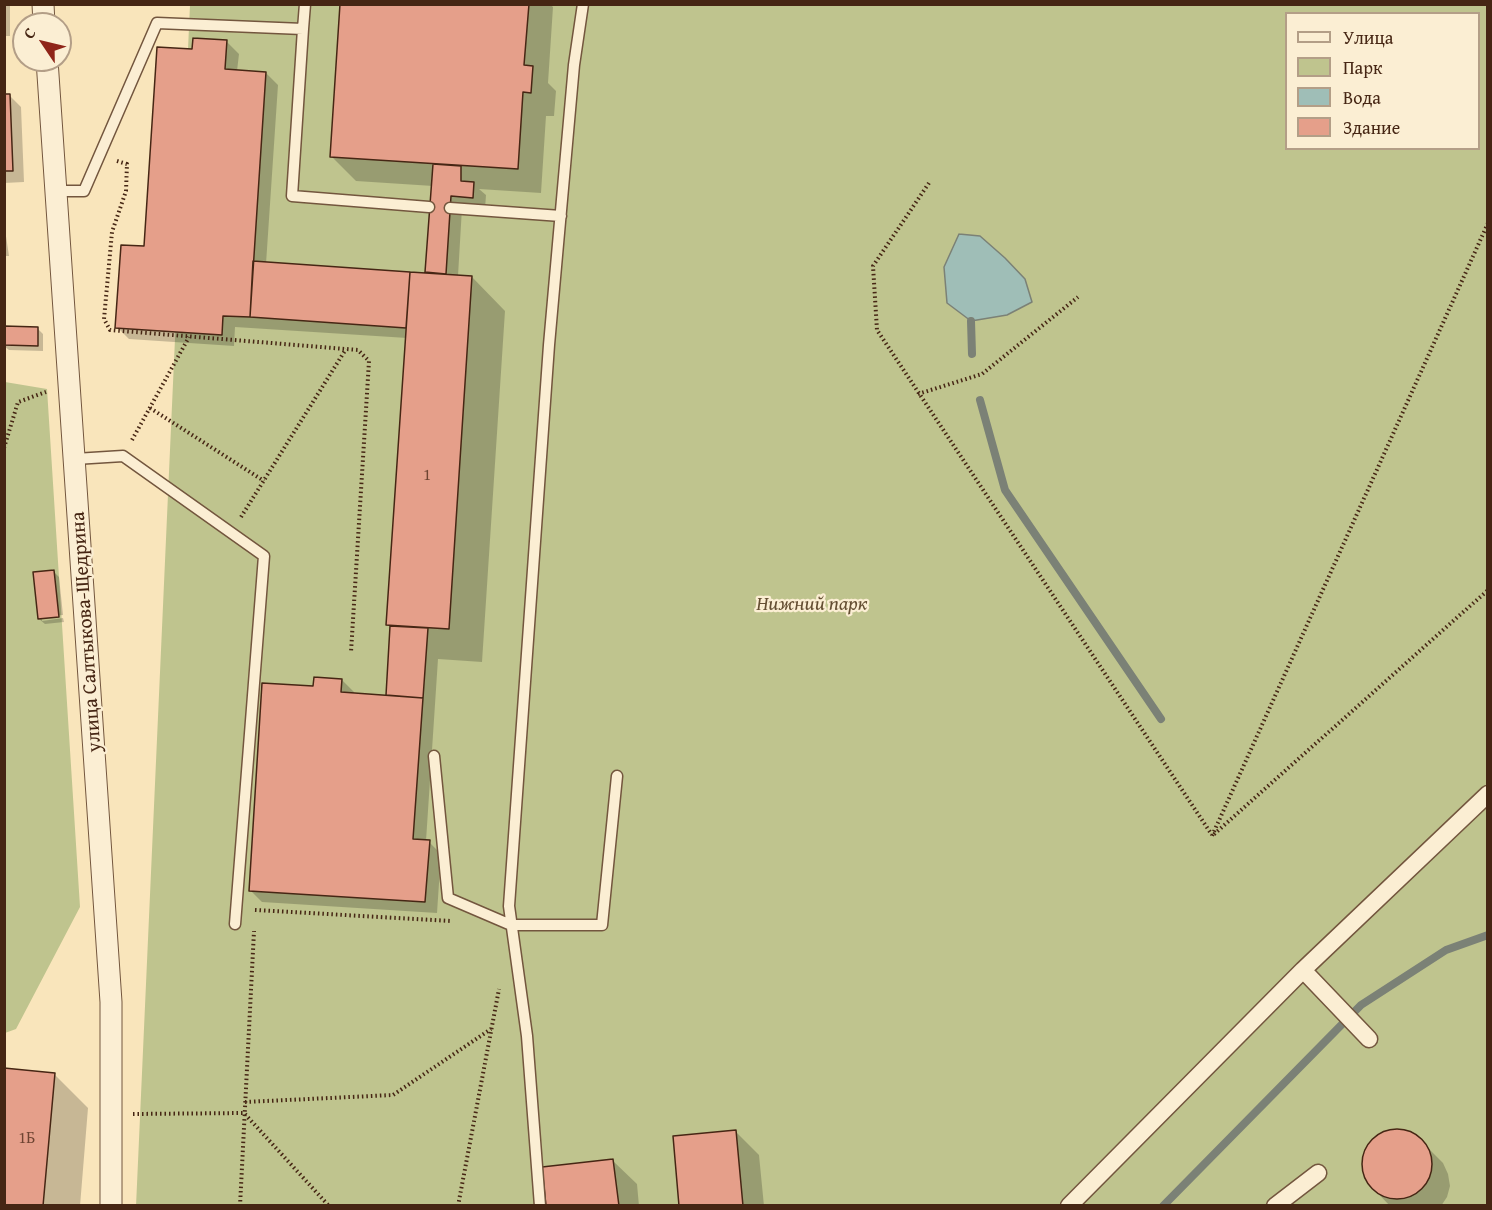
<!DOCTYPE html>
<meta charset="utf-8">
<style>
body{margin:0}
#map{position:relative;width:1492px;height:1210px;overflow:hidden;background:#f9e5bb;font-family:"Gentium Book Plus",serif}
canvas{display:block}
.frame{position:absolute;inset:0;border:6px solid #462614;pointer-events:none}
.legend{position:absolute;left:1285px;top:12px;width:195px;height:138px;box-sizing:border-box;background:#fbeed3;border:2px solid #b39e87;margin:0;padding:8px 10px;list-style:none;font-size:18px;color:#462614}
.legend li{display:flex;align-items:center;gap:12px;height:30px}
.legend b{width:30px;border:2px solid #b39e87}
.north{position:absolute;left:12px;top:12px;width:60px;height:60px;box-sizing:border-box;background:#fbeed3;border:2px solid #b39e87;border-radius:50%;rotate:305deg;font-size:16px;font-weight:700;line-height:24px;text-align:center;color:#462614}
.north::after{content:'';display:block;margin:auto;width:21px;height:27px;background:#8f2418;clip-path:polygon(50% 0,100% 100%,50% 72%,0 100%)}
</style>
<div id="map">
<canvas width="1492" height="1210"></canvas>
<div class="frame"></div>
<ul class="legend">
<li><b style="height:8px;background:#fbeed3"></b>Улица</li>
<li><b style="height:16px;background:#bfc48e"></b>Парк</li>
<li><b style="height:16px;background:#9fbeb7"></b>Вода</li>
<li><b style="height:16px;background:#e59f8a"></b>Здание</li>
</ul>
<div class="north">С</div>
</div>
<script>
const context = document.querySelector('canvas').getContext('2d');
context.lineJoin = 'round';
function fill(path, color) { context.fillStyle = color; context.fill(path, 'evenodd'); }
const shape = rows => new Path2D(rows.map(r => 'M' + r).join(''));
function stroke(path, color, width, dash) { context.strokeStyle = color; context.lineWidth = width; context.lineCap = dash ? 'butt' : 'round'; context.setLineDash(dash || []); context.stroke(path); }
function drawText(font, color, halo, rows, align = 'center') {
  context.font = font + ' "Gentium Book Plus",serif'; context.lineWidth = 4.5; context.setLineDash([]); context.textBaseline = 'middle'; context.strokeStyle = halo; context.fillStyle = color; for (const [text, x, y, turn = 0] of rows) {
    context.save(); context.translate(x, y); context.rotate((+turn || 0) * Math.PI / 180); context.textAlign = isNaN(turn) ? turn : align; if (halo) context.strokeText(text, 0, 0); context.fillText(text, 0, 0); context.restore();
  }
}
const green = shape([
 [190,5,1487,5,1487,1205,136,1206],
 [1286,14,1478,14,1478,148,1286,148],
 [5,382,47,389,80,907,16,1029,5,1033]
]);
const water = shape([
 [959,234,980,236,1005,258,1025,279,1032,302,1007,315,971,321,947,303,944,267,959,234]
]);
const shadow = shape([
 [4,4,10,4,10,36,4,36],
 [342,4,550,4,553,7,548,83,556,91,554,116,546,116,541,193,479,189,486,195,485,209,462,208,458,276,472,277,505,311,482,662,438,659,426,841,429,842,441,854,437,913,262,902,250,890,315,688,342,680,354,692,354,695,387,697,392,628,388,625,407,338,235,327,234,346,129,339,117,327,145,248,193,51,227,42,239,54,237,71,266,73,278,85,266,264,429,274,427,272,433,186,356,181,332,157],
 [9,95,21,107,24,182,4,183,4,96],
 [4,223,9,256,4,256],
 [4,328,38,329,43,334,43,351,9,350,4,346],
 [53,571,59,577,63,615,42,617,42,621,63,618,64,622,45,624,39,619],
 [54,1074,88,1108,80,1206,4,1206],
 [1393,1130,1405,1131,1416,1136,1443,1163,1448,1174,1450,1186,1447,1197,1441,1206,1390,1206,1369,1184,1364,1173,1363,1162,1365,1150,1372,1140,1382,1133],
 [735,1131,759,1155,764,1206,681,1206],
 [613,1161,637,1184,639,1206,548,1206]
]);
const stream = shape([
 [971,321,972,354],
 [980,400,1005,490,1161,719],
 [1163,1206,1361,1005,1446,950,1488,935]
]);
const building = shape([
 [340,4,529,4,524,65,533,66,531,93,523,92,518,169,330,157,340,4],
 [193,38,227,40,225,69,266,72,250,317,223,316,222,335,115,328,121,245,144,246,157,47,192,49,193,38],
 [4,94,10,94,13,171,4,171,4,94],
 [433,164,461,166,461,181,474,182,473,198,451,196,446,274,425,272,433,164],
 [253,261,410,272,406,328,250,317,253,261],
 [410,272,472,276,449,629,386,625,410,272],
 [4,326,38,327,38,346,4,345,4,326],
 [54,570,59,617,38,619,33,572,54,570],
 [390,626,428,628,423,698,386,695,390,626],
 [314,677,342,679,341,692,423,698,413,839,430,840,425,902,249,891,262,683,313,686,314,677],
 [4,1068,55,1073,43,1206,4,1206,4,1068],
 '1362 1164a35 35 0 1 1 70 0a35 35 0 1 1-70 0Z',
 [736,1130,743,1206,679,1206,673,1136,736,1130],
 [613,1159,619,1206,546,1206,542,1167,613,1159]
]);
const path = shape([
 [117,161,127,164,126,191,112,232,104,319,110,330,358,350,369,361,351,652],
 [929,183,873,266,877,330,1212,835],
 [1488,223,1212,836,1488,590],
 [918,394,982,374,1078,297],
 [150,408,264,481],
 [132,440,189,337],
 [4,448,18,402,46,392],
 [241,517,346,349],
 [255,910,451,921],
 [245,1102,393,1095,491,1029],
 [133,1114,244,1113,329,1206],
 [240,1206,254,931],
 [458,1206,499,989]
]);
const service = shape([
 [303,29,292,196,429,207],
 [56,191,84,191,157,23,303,29,305,4],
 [450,208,561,216],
 [75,459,123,456,264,556,235,924],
 [434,756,448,898,511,925,602,925,617,776],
 [540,1206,527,1036,509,906,549,345,574,65,583,4]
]);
const pedestrian = shape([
 [1303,970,1369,1039],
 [1069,1206,1303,970,1488,794],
 [1275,1206,1318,1173]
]);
const minor = shape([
 [43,4,44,24],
 [47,60,111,1002,111,1206]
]);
const numberNames = [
 ["1",427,476],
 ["1Б",27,1139]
];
const parkNames = [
 ["Нижний парк",812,605]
];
const streetNames = [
 ["улица Салтыкова-Щедрина",87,632,-94]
];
fill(green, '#bfc48e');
fill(water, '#9fbeb7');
stroke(water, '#7b8176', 1.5);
fill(shadow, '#0003');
stroke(stream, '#7b8176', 8);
fill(building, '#e59f8a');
stroke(building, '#462614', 1.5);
stroke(service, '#73563e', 13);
stroke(pedestrian, '#73563e', 19);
stroke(minor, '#73563e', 23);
stroke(path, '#462614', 4, [1.5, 3]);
stroke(service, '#fbeed3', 10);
stroke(pedestrian, '#fbeed3', 16);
stroke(minor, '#fbeed3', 21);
drawText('16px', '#6e4432', null, numberNames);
drawText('italic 20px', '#644e32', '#fbeed3', parkNames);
drawText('20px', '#462614', '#fbeed3', streetNames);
</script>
